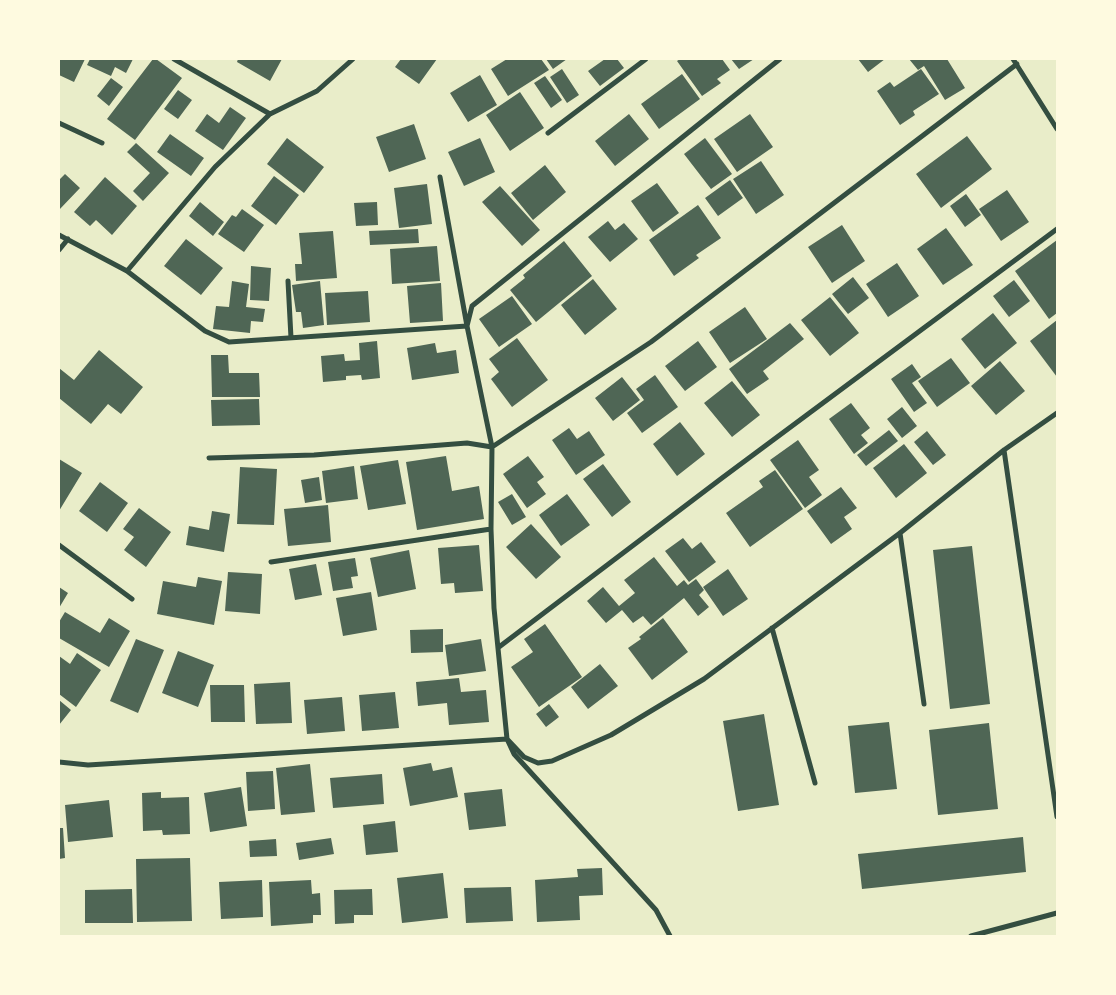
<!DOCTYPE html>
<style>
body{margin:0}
#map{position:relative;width:1116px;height:995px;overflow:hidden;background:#e9edc9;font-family:Inter,sans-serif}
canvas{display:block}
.frame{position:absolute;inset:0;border:60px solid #fefae0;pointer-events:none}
</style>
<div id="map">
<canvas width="1116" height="995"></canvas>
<div class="frame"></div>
</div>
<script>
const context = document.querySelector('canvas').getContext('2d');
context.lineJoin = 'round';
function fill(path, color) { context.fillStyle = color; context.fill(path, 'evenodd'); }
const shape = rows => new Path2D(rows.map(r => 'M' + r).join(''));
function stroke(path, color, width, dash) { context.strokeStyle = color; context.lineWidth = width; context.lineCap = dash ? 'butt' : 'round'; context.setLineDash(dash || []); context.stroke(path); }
const building = shape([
 [59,59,85,59,74,82,59,75],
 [90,59,133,59,126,73,115,67,111,76,87,65],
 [153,59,156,59,182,78,135,140,107,119],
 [238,59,282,59,270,81,237,62],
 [401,59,437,59,419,84,395,67],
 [507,59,541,59,549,70,508,96,491,69],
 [546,59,567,59,553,69],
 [605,59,617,59,624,68,600,86,588,71],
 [680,59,722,59,730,70,717,79,721,83,702,96,677,61],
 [731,59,754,59,739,69],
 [858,59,885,59,868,72],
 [909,59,947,59,965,88,945,100,924,66,918,70],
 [562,69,579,95,567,103,550,77],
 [921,69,939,94,913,111,915,115,900,125,877,91,890,82,894,87],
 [682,74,700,99,659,129,641,104],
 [480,75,497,105,468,122,450,93],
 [545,76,562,100,551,108,534,83],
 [111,78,123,87,109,106,97,96],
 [178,90,192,100,178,119,164,109],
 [520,92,544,128,510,151,486,115],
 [230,107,246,118,223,150,195,131,207,114,219,123],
 [629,114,649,139,615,166,595,141],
 [750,114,773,147,737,172,714,139],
 [414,124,426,159,389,172,376,137],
 [170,134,204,158,191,176,157,152],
 [967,136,992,169,941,208,916,174],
 [287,138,324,167,304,193,267,164],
 [480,138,495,172,464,186,448,152],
 [705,138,732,174,711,189,684,154],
 [136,143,169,173,143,201,133,191,150,173,127,152],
 [761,161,784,195,756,214,733,179],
 [545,165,566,192,533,220,511,193],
 [65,174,80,188,59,210,59,180],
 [274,176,299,195,276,225,251,206],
 [105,177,137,206,112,235,96,220,90,226,74,212],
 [730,180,743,198,718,216,705,198],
 [657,183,679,213,653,232,631,201],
 [427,184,432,224,399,228,394,188],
 [500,186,540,230,522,246,482,202],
 [1007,190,1029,222,1001,241,979,209],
 [966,194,981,215,965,227,950,206],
 [200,202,224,222,213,236,189,216],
 [377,202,378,225,356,226,354,203],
 [698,205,721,238,696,255,699,258,674,276,649,240],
 [242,209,264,225,244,252,218,234,232,215,236,217],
 [608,221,615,230,624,223,638,239,610,262,588,237],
 [842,225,865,261,832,283,808,247],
 [946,228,973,265,943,285,917,249],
 [418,229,419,243,370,245,369,231],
 [333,231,337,278,296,281,295,264,302,264,299,233],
 [186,239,223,268,201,295,164,266],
 [1057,240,1057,313,1049,319,1015,271],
 [564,241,592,276,536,322,510,290,525,278,523,275],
 [437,246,440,281,392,284,390,249],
 [897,263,919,296,888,317,866,284],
 [251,266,271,268,269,301,250,300],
 [853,277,869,298,848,314,832,294],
 [593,279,617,309,585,335,561,305],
 [1014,280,1030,301,1009,317,993,296],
 [232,281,249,284,246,307,265,309,263,322,251,321,250,333,213,329,216,306,229,307],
 [320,281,324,325,303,328,301,312,296,312,292,285],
 [441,283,443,321,410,323,407,286],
 [368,291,370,322,327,325,325,293],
 [512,296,532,324,499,347,479,319],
 [830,297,859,333,830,356,801,320],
 [745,307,767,339,730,363,709,332],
 [993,313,1017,343,985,369,961,339],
 [1057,320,1057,377,1030,341],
 [790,323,804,339,763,371,769,379,747,394,729,369],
 [517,338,548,380,512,407,491,379,499,372,489,359],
 [377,341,380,378,362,380,361,375,346,376,346,380,323,382,321,356,344,354,345,361,360,360,359,343],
 [698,341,717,367,685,391,665,366],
 [435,343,437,353,456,350,459,373,412,380,407,348],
 [99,350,143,387,121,414,108,404,91,424,59,398,59,368,74,380],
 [211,355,228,355,229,373,259,373,260,397,212,397],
 [951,358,970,383,937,407,918,381],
 [1000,361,1025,391,996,415,971,386],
 [912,364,921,377,912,383,927,403,914,412,891,379],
 [655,375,678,407,642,433,627,413,644,400,636,389],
 [622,377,640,400,613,421,595,398],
 [732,381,760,415,732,437,704,403],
 [259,399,260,425,212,426,211,400],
 [851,403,870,428,861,435,868,443,854,454,829,419],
 [902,407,917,426,902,438,887,419],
 [680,422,705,454,677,476,653,444],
 [569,428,577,439,589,431,605,455,576,475,552,440],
 [889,430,898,441,866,466,857,455],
 [927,431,946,455,933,465,914,442],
 [798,440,819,470,809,477,822,495,805,508,770,460],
 [904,444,927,473,896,498,873,468],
 [446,456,452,491,479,486,484,519,417,530,406,462],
 [528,456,544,477,537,482,546,494,527,508,503,474],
 [59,459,82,473,59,511],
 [398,460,406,504,368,510,360,466],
 [603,464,631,502,612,517,583,479],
 [354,466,358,499,326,503,322,471],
 [240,467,277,469,274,525,237,524],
 [775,470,803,509,750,547,726,513,763,487,759,481],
 [319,477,322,500,305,503,301,480],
 [100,482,128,503,107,532,79,511],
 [841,487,857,508,844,517,852,529,831,544,807,511],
 [512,494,526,517,512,525,498,502],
 [567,494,590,525,561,546,539,515],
 [328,505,331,542,288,546,284,509],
 [139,508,171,532,146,567,124,550,134,537,123,529],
 [212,511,230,514,224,552,186,545,189,526,209,530],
 [531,524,561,557,536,579,506,547],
 [683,538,692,549,701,542,716,562,689,582,665,551],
 [479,545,483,591,455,593,454,583,441,584,438,548],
 [972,546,990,704,950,709,933,550],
 [409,550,416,589,378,597,370,558],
 [654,557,677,586,684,580,688,585,696,579,704,590,699,595,709,607,698,616,684,598,651,625,643,616,633,623,622,610,606,623,587,601,603,587,619,606,635,593,624,580],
 [355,558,358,576,351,577,353,588,333,591,328,562],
 [316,564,322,595,295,600,289,569],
 [728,569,748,599,723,616,703,587],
 [228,572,262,574,260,614,225,611],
 [198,577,222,581,214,625,157,614,163,581,196,587],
 [59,587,68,593,59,608],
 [371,592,377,630,343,636,336,598],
 [65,612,100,633,109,618,130,631,109,667,59,638,59,622],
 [663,618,688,652,652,680,628,648,641,639,639,637],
 [545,624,582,677,539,707,511,667,533,652,524,639],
 [443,629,443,652,411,653,410,630],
 [136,639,164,650,138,713,110,701],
 [481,639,486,671,449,676,445,645],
 [178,651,214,665,198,707,162,693],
 [77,653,101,670,76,707,59,694,59,656,70,664],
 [600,664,618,686,588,709,571,687],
 [459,678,461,692,486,690,489,722,449,725,447,703,418,706,416,682],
 [290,682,292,723,256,724,254,684],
 [210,685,244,685,245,722,211,722],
 [395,692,399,728,362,731,359,695],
 [342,697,345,731,307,734,304,700],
 [59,700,71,710,59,725],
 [549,704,559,717,546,727,536,714],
 [764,714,779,805,738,811,723,721],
 [889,722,897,789,855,793,848,726],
 [989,723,998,809,938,815,929,730],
 [431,763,433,771,452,767,458,797,410,806,403,768],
 [310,764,315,812,281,815,276,768],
 [273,771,275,809,248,811,246,772],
 [382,774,384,804,333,808,330,778],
 [241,787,247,826,210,832,204,793],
 [502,789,506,826,469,830,464,793],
 [161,792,161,798,189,797,190,834,163,835,162,830,143,831,142,793],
 [109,800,113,837,68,842,65,805],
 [395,821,398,852,366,855,363,825],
 [59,828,63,828,65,858,59,859],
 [1023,837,1026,872,862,889,858,854],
 [331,838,334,854,299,860,296,843],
 [276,839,277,856,250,857,249,841],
 [190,858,192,921,137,922,136,859],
 [602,868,603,895,579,896,580,920,537,922,535,880,578,877,577,869],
 [443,873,448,918,402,923,397,878],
 [262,880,263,917,221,919,219,882],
 [311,880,312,894,320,893,321,915,313,915,313,923,271,926,269,882],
 [511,887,513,921,466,923,464,888],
 [132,889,133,923,85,923,85,890],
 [372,889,373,915,354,915,354,923,335,924,334,890]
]);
const minor = shape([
 [174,59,270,114],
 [1013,59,1057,129],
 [59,123,102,143],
 [548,133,646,59],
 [59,235,127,271,205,331,229,342,467,326,440,177],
 [59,250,68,239],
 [127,271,215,167,270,114,317,91,353,59],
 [288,281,291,338],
 [1004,450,1057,817],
 [209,458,314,455,467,443,492,447,651,342,1017,64],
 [900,533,924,704],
 [59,545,132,599],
 [271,562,491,529],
 [772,628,815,783],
 [499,647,722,478,1057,229],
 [59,762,88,765,507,739,524,757,538,763,552,761,611,735,704,679,900,533,1004,450,1057,413],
 [670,936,656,910,514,754,507,739,494,608,491,529,492,447,467,326,472,306,780,59],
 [971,936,1057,913]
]);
fill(building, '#4f6655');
stroke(minor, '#344e41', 5);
</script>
